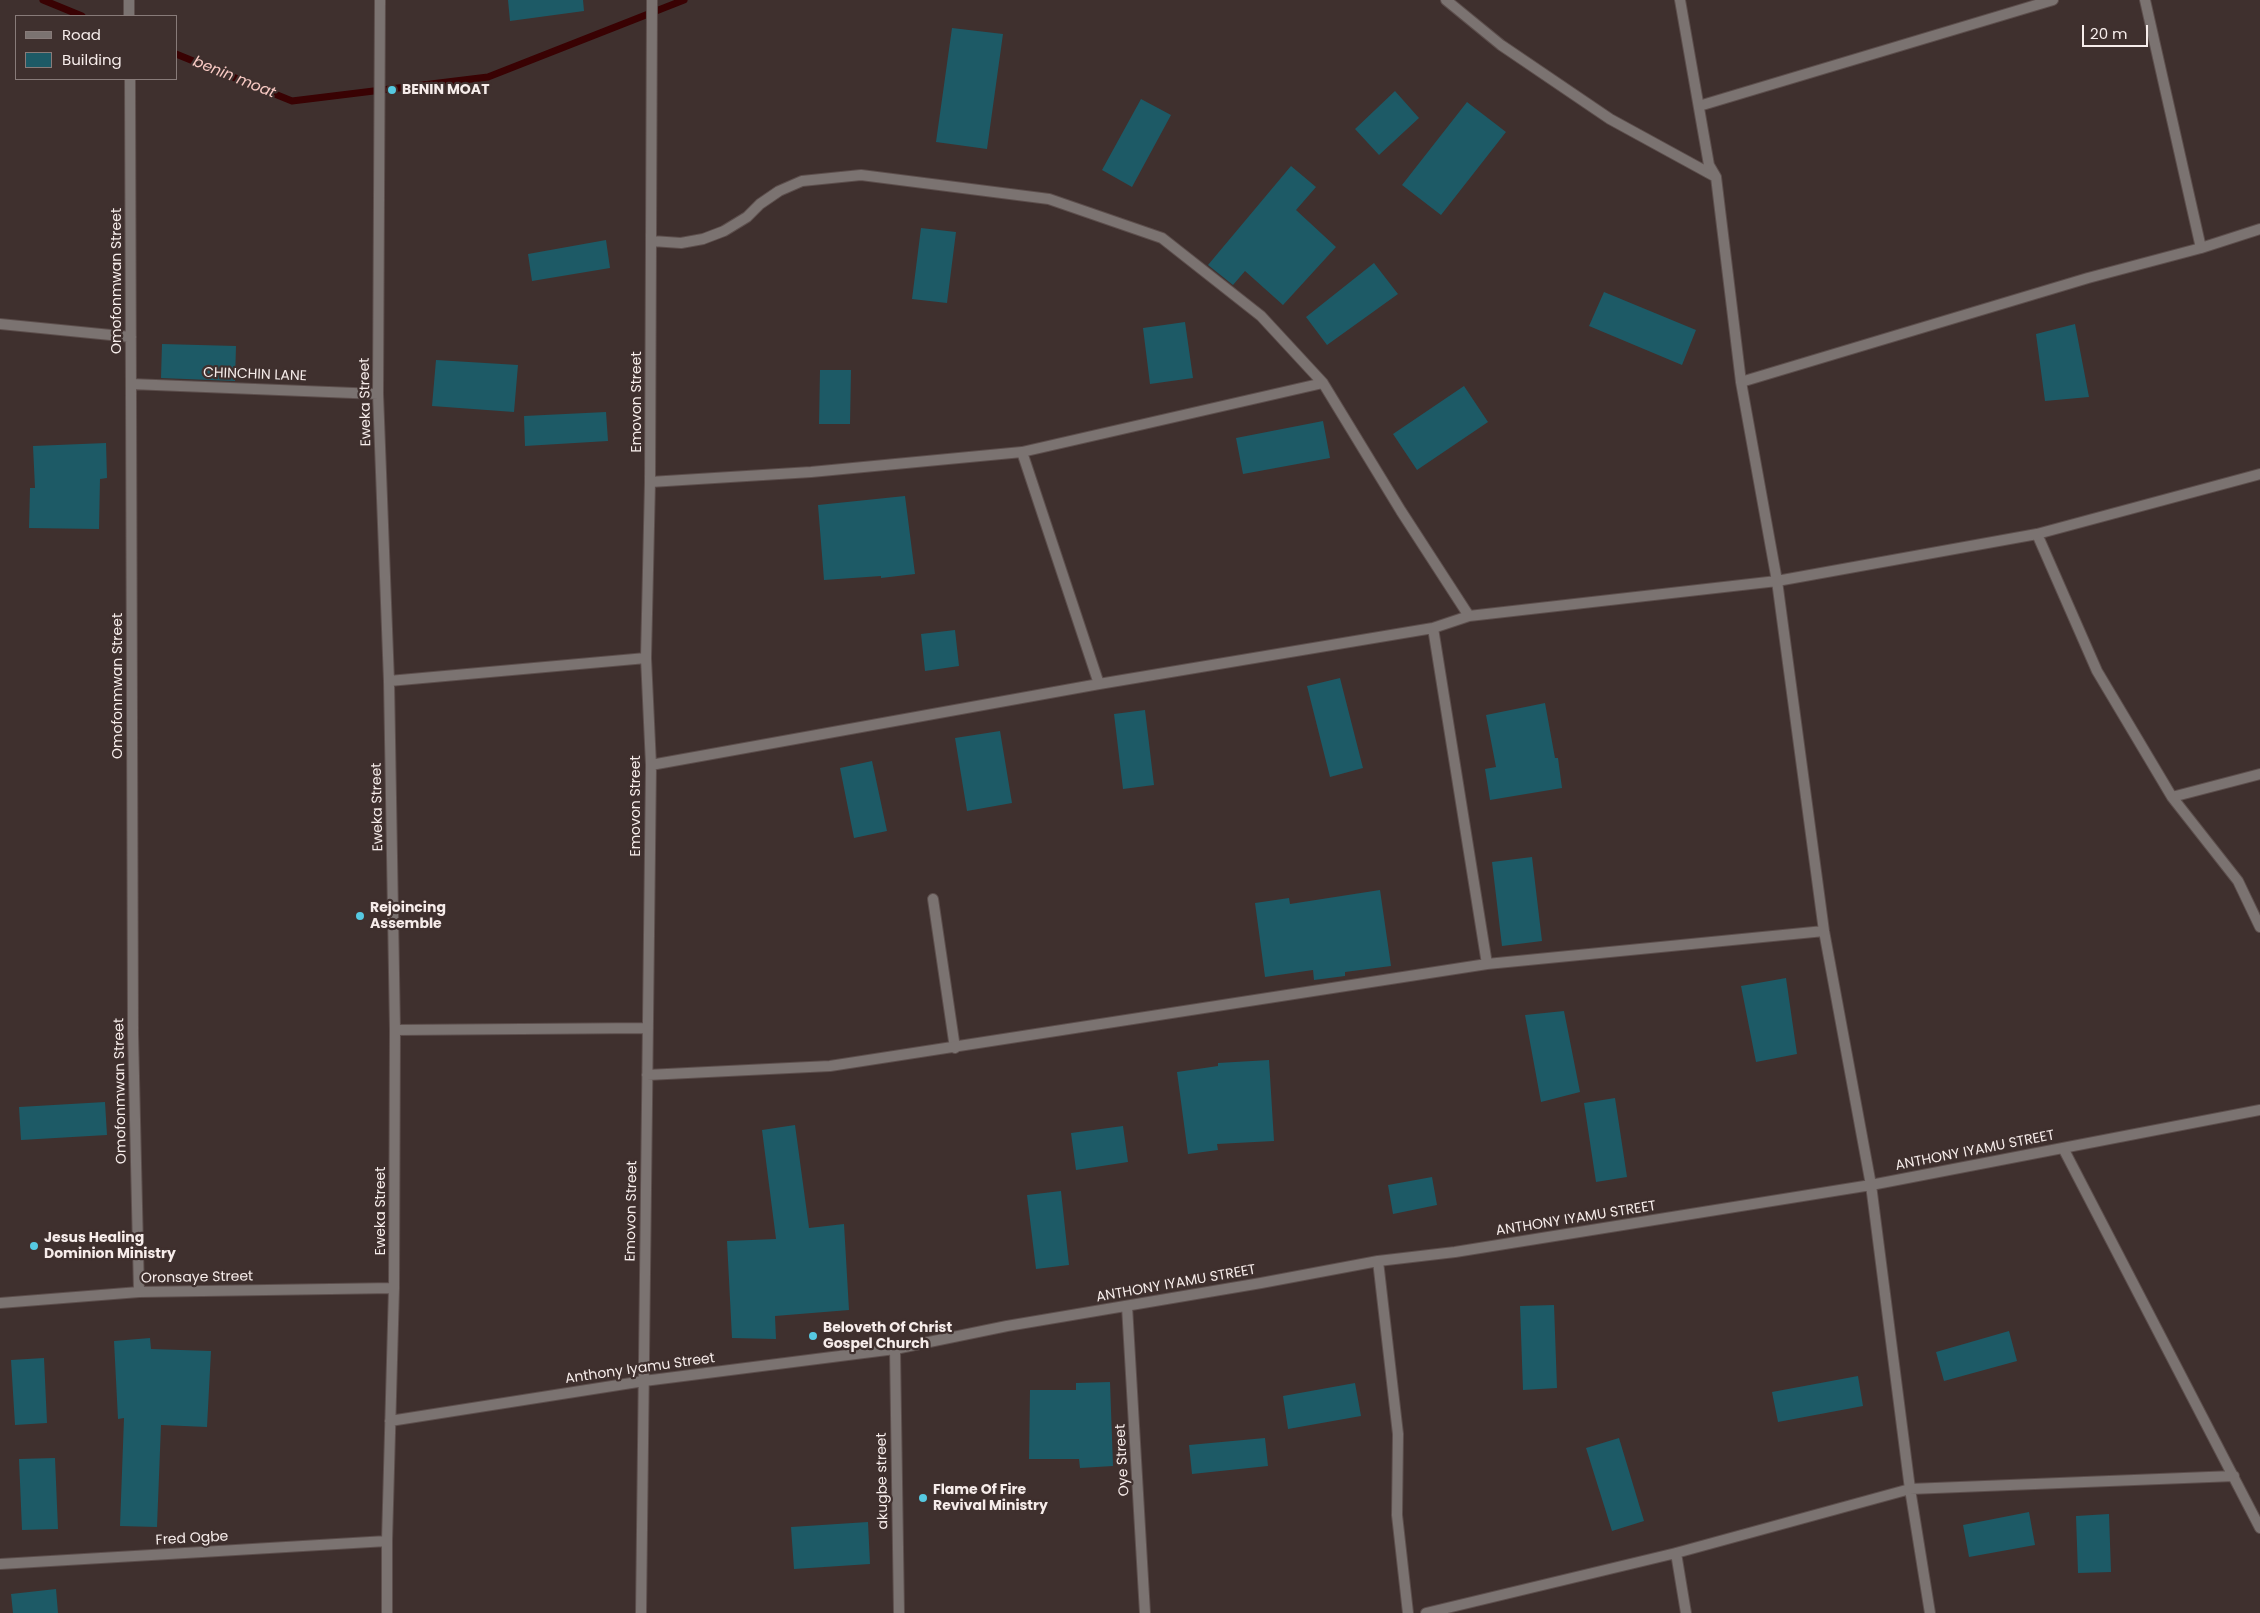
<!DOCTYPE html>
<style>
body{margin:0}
#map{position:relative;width:2260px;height:1613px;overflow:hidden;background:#3f302e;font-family:Poppins,sans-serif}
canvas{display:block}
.legend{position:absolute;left:15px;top:15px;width:162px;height:65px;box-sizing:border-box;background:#3f302e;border:1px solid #887b79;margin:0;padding:6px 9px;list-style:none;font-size:15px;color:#f6ecea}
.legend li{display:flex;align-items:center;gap:10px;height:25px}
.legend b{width:25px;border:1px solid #887b79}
.scale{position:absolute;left:2082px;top:25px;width:66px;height:22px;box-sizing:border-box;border:2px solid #f6ecea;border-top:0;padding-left:6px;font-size:15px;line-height:18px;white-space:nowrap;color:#f6ecea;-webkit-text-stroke:4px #3f302e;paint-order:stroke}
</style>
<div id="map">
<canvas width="2260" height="1613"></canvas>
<ul class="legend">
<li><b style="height:6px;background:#7b7371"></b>Road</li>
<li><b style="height:14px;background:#1d5a66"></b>Building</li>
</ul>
<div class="scale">20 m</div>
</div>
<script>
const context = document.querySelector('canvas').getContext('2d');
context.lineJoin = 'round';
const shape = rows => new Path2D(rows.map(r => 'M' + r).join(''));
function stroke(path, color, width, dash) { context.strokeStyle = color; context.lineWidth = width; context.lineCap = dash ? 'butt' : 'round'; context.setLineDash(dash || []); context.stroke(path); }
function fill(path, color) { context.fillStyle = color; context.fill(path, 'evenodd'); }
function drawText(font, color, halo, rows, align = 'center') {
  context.font = font + ' Poppins,sans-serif'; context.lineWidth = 4.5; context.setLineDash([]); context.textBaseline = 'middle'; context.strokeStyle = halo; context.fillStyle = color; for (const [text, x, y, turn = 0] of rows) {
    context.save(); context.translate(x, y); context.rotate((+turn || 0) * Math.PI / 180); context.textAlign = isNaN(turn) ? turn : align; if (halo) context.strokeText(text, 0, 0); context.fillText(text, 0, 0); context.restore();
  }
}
const stream = shape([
 [43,0,82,16],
 [176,54,292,101,488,77,684,0]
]);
const building = shape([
 [508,0,583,0,584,11,510,21],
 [952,28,1003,34,987,149,936,142],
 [1395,91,1419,118,1379,155,1355,129],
 [1141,99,1171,115,1132,187,1102,170],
 [1467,102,1506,132,1441,215,1402,185],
 [1291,166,1316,187,1296,210,1336,247,1283,305,1245,271,1233,285,1208,265],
 [921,228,956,232,947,303,912,299],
 [606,240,610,268,532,281,528,254],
 [1374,263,1398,294,1327,345,1306,317],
 [1604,292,1696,330,1682,365,1589,326],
 [1185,322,1193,378,1150,384,1143,328],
 [2075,324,2089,397,2045,401,2036,334],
 [162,344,236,346,235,381,161,378],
 [436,360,518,365,514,412,432,406],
 [820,370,851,370,850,424,819,424],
 [1464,386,1488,422,1417,470,1393,434],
 [606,412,608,441,525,446,524,416],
 [1323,421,1330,458,1243,474,1236,438],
 [106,443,107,478,100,479,99,529,29,528,30,488,35,488,33,446],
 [905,496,915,574,881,578,881,576,824,580,818,505],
 [955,630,959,666,925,671,921,634],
 [1340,678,1363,768,1330,777,1307,686],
 [1545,703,1555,758,1558,758,1562,788,1490,800,1485,769,1496,767,1486,715],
 [1145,710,1154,785,1123,789,1114,714],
 [1000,731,1012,803,967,811,955,738],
 [872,761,887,831,854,838,840,768],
 [1532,857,1542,941,1502,946,1492,862],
 [1380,890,1391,966,1345,972,1345,976,1314,980,1313,970,1265,977,1255,903,1289,898,1290,904],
 [1786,978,1797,1054,1756,1062,1741,986],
 [1564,1011,1580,1092,1541,1102,1525,1015],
 [1269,1060,1274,1141,1217,1144,1218,1150,1188,1154,1177,1072,1218,1066,1218,1063],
 [1615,1098,1627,1177,1596,1182,1584,1103],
 [105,1102,107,1135,21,1140,19,1107],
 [795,1125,809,1228,844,1224,849,1310,775,1316,776,1339,732,1338,727,1241,776,1239,762,1130],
 [1123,1126,1128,1162,1076,1170,1071,1133],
 [1432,1177,1437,1205,1393,1214,1388,1185],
 [1061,1191,1069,1265,1036,1269,1027,1195],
 [1554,1305,1557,1388,1523,1390,1520,1306],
 [2009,1331,2017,1361,1944,1381,1936,1352],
 [150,1338,151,1349,211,1351,207,1427,161,1425,157,1527,120,1526,124,1418,118,1419,114,1341],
 [44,1358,47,1423,15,1425,11,1360],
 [1858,1376,1863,1406,1778,1422,1772,1392],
 [1110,1382,1113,1466,1080,1468,1079,1459,1029,1459,1030,1390,1076,1390,1076,1383],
 [1355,1383,1361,1416,1288,1429,1283,1396],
 [1265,1438,1268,1466,1192,1474,1189,1445],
 [1619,1438,1644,1521,1612,1531,1586,1448],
 [55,1458,58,1529,22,1530,19,1459],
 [2029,1512,2035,1545,1969,1557,1963,1525],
 [2109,1514,2111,1572,2078,1573,2076,1516],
 [868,1522,870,1564,794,1569,791,1527],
 [56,1589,58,1613,13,1613,11,1594]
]);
const lane = shape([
 [933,899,955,1048]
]);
const street = shape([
 [129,0,129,16],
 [380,0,378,394,389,681,395,1030,394,1288,387,1541,387,1613],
 [1446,0,1501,45,1610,119,1716,177],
 [1680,0,1709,165,1716,177,1741,382,1777,581,1824,931,1871,1185,1910,1489,1930,1613],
 [2145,0,2201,248],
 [130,79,133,1033,139,1292],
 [1699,106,2053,0],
 [652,241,681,243,703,239,724,231,747,217,760,204,779,191,802,181,861,175,1049,199,1162,238,1261,316,1323,383,1401,511,1469,616],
 [0,324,131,337],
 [1741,382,2088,278,2201,248,2260,229],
 [131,384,378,394],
 [1022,452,1099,684],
 [650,482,811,472,1022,452,1323,383],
 [2037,534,2097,671,2172,797,2238,881,2260,927],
 [1433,628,1487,964],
 [389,681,646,658],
 [651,765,1099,684,1433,628,1469,616,1777,581,2037,534,2260,474],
 [2172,797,2260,774],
 [395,1030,648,1028],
 [647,1075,830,1066,1487,964,1824,931],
 [2063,1148,2260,1528],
 [1378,1261,1398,1434,1397,1515,1408,1613],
 [0,1303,139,1292,394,1288],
 [1127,1306,1145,1613],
 [895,1349,899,1613],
 [390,1421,644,1381,895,1349,1007,1326,1261,1283,1378,1261,1455,1252,1871,1185,2260,1110],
 [1676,1553,1686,1613],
 [0,1564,387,1541],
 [641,1613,651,765,646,658,650,482,652,0],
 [1426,1613,1676,1553,1910,1489,2234,1476]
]);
const markers = [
 [392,90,5,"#56c9e1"],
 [360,916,5,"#56c9e1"],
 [34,1246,5,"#56c9e1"],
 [813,1336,5,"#56c9e1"],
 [923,1498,5,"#56c9e1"]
];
const poiNames = [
 ["BENIN MOAT",402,90],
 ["Rejoincing",370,908],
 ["Assemble",370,924],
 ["Jesus Healing",44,1238],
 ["Dominion Ministry",44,1254],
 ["Beloveth Of Christ",823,1328],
 ["Gospel Church",823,1344],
 ["Flame Of Fire",933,1490],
 ["Revival Ministry",933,1506]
];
const streetNames = [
 ["Omofonmwan Street",117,281,-90],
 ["CHINCHIN LANE",255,375,2],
 ["Eweka Street",366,402,-91],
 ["Emovon Street",637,402,-90],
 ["Omofonmwan Street",118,686,-90],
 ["Emovon Street",636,806,-90],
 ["Eweka Street",378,807,-91],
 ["Omofonmwan Street",121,1091,-91],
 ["ANTHONY IYAMU STREET",1975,1151,-11],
 ["Eweka Street",381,1211,-90],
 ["Emovon Street",632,1211,-89],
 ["ANTHONY IYAMU STREET",1576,1219,-9],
 ["Oronsaye Street",197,1278,-1],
 ["ANTHONY IYAMU STREET",1176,1284,-10],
 ["Anthony Iyamu Street",640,1369,-8],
 ["Oye Street",1123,1460,-93],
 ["akugbe street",883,1481,-91],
 ["Fred Ogbe",192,1539,-3]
];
const waterNames = [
 ["benin moat",234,78,22]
];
stroke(stream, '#390203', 7);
fill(building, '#1d5a66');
stroke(lane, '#5c4e4c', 12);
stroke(street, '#5c4e4c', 12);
stroke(lane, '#7b7371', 10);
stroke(street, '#7b7371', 10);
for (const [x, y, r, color] of markers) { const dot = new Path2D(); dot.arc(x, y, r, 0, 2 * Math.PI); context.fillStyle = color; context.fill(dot); stroke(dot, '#3f302e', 2); }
drawText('bold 14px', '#f6ecea', '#3f302e', poiNames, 'left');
drawText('14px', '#f6ecea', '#3f302e', streetNames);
drawText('italic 15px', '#facbc5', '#3f302e', waterNames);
</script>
